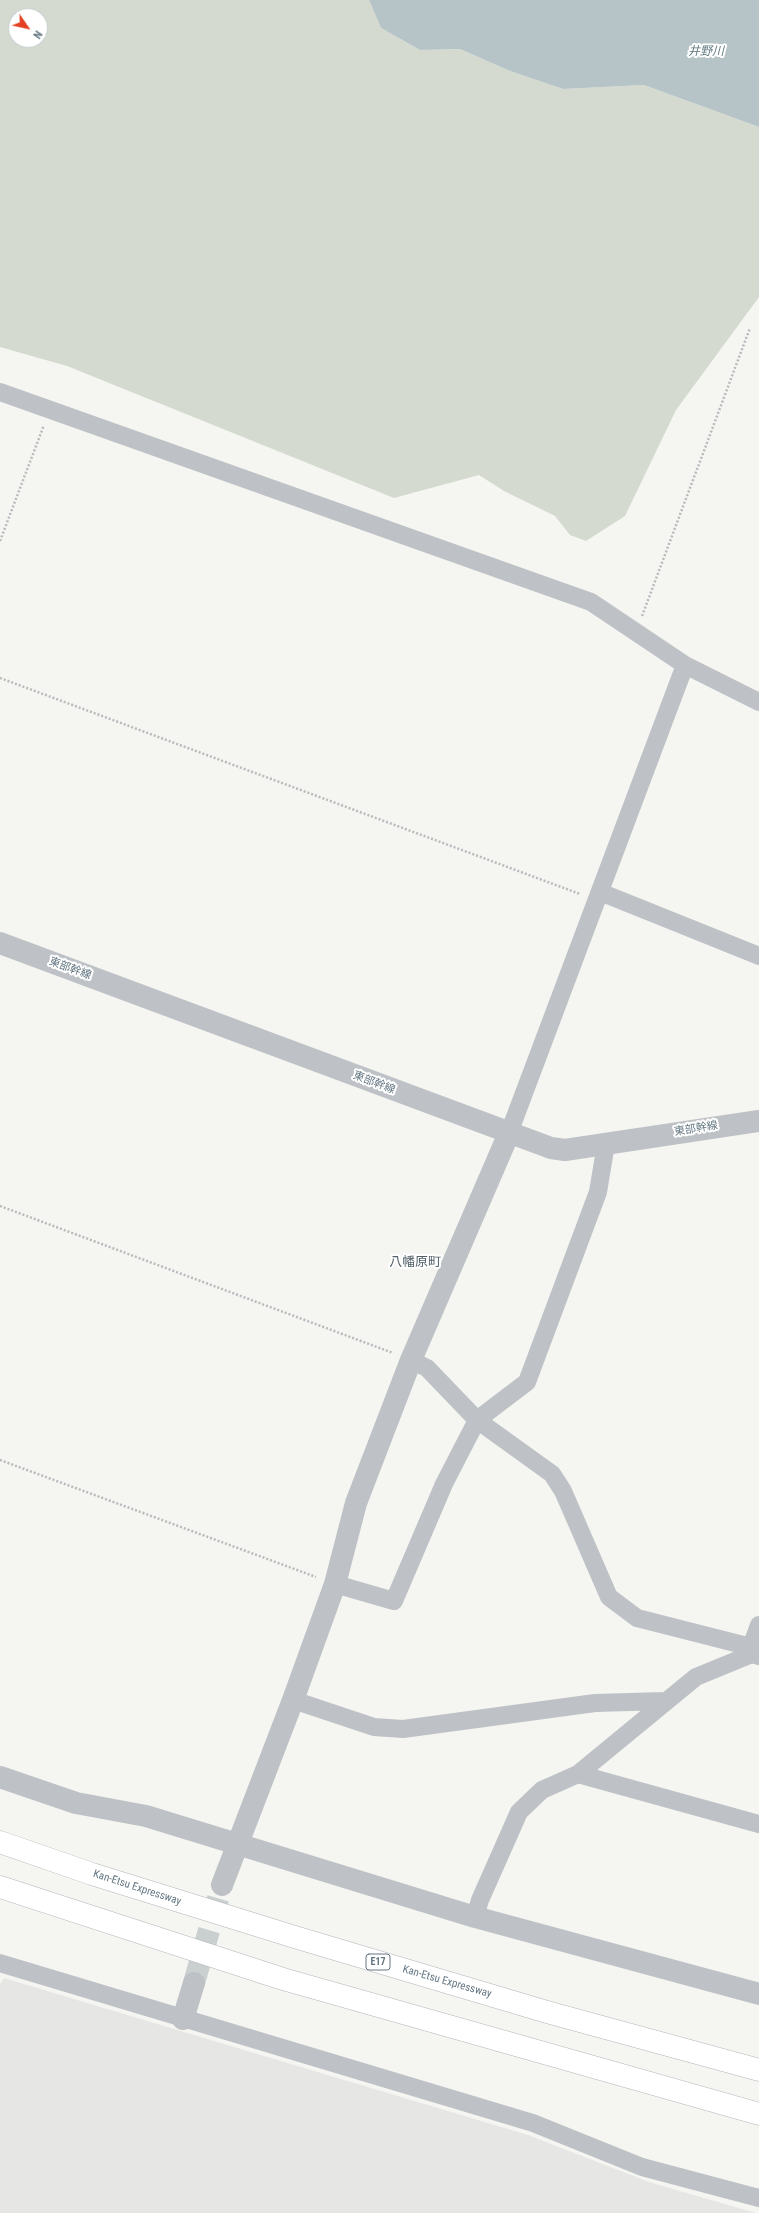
<!DOCTYPE html>
<meta charset="utf-8">
<style>
body{margin:0}
#map{position:relative;width:759px;height:2213px;overflow:hidden;background:#f5f5f1;font-family:"Roboto Condensed",sans-serif}
canvas{display:block}
.north{position:absolute;left:8px;top:8px;width:40px;height:40px;box-sizing:border-box;background:#fff;border:1px solid #c1c9cd;border-radius:50%;rotate:124deg;font-size:11px;font-weight:700;line-height:16px;text-align:center;color:#647783}
.north::after{content:'';display:block;margin:auto;width:14px;height:18px;background:#e43f23;clip-path:polygon(50% 0,100% 100%,50% 72%,0 100%)}
</style>
<div id="map">
<canvas width="759" height="2213"></canvas>
<div class="north">N</div>
</div>
<script>
const context = document.querySelector('canvas').getContext('2d');
context.lineJoin = 'round';
function fill(path, color) { context.fillStyle = color; context.fill(path, 'evenodd'); }
const shape = rows => new Path2D(rows.map(r => 'M' + r).join(''));
function stroke(path, color, width, dash) { context.strokeStyle = color; context.lineWidth = width; context.lineCap = dash ? 'butt' : 'round'; context.setLineDash(dash || []); context.stroke(path); }
function drawText(font, color, halo, rows, align = 'center') {
  context.font = font + ' "Roboto Condensed","Noto Sans JP",sans-serif'; context.lineWidth = 4; context.setLineDash([]); context.textBaseline = 'middle'; context.strokeStyle = halo; context.fillStyle = color; for (const [text, x, y, turn = 0] of rows) {
    context.save(); context.translate(x, y); context.rotate((+turn || 0) * Math.PI / 180); context.textAlign = isNaN(turn) ? turn : align; if (halo) context.strokeText(text, 0, 0); context.fillText(text, 0, 0); context.restore();
  }
}
const built = shape([
 [4,1978,528,2135,649,2182,756,2213,0,2213,0,1984]
]);
const green = shape([
 [0,0,369,0,381,28,420,50,460,49,510,71,563,89,644,85,759,127,759,297,676,410,625,516,586,541,570,535,555,516,504,491,479,475,394,498,67,366,0,347],
 [16,16,40,16,40,40,16,40]
]);
const water = shape([
 [369,0,759,0,759,127,644,85,563,89,510,71,460,49,420,50,381,28]
]);
const tertiaryTunnel = shape([
 [194,1983,222,1885]
]);
const path = shape([
 [0,541,44,425],
 [642,616,750,328],
 [0,678,580,894],
 [0,1206,393,1353],
 [0,1460,316,1577]
]);
const minor = shape([
 [0,392,591,602,685,665,759,702],
 [600,892,759,956],
 [509,1133,685,665],
 [411,1360,427,1368,477,1420,552,1474,563,1491,609,1597,637,1618,751,1647],
 [335,1584,394,1601,444,1484,477,1420,527,1382,598,1192,606,1144],
 [752,1654,751,1647,759,1625],
 [293,1700,374,1727,403,1729,595,1703,664,1701],
 [578,1774,759,1824],
 [475,1917,480,1900,519,1812,542,1790,578,1774,696,1677,752,1654,759,1656],
 [0,1963,533,2123,642,2167,759,2198]
]);
const tertiary = shape([
 [0,943,551,1148,565,1150,759,1121],
 [0,1777,76,1803,146,1816,475,1917,759,1994],
 [222,1885,293,1700,335,1584,356,1503,411,1360,509,1133],
 [183,2019,194,1983]
]);
const motorway = shape([
 [0,1842,92,1874,298,1938,547,2012,759,2070],
 [0,1887,283,1979,759,2114]
]);
const shields = [
 [378,1962,24]
];
const shieldNames = [
 ["E17",378,1962]
];
const streetNames = [
 ["東部幹線",70,969,20],
 ["東部幹線",374,1083,21],
 ["東部幹線",696,1129,-9],
 ["Kan-Etsu Expressway",137,1888,18],
 ["Kan-Etsu Expressway",447,1982,16]
];
const waterNames = [
 ["井野川",706,52]
];
const quarterNames = [
 ["八幡原町",415,1263]
];
fill(built, '#e6e6e5');
fill(green, '#d5dad0');
fill(water, '#b6c4c7');
stroke(tertiaryTunnel, '#cacfd0', 22, [22, 11]);
stroke(motorway, '#b3b7ba', 23);
stroke(path, '#b8bbbd', 2.5, [2, 2]);
stroke(minor, '#bec2c6', 18);
stroke(tertiary, '#bec2c6', 22);
stroke(motorway, '#fff', 22);
for (const [x, y, w] of shields) { const box = new Path2D(); box.roundRect(x - w / 2, y - 8, w, 16, 3); context.fillStyle = '#fff'; context.fill(box); stroke(box, '#647783', 1); }
drawText('bold 10px', '#647783', null, shieldNames);
drawText('11px', '#647783', '#fff', streetNames);
drawText('italic 12px', '#5f7a7f', '#fff', waterNames);
drawText('13px', '#526068', '#fff', quarterNames);
</script>
